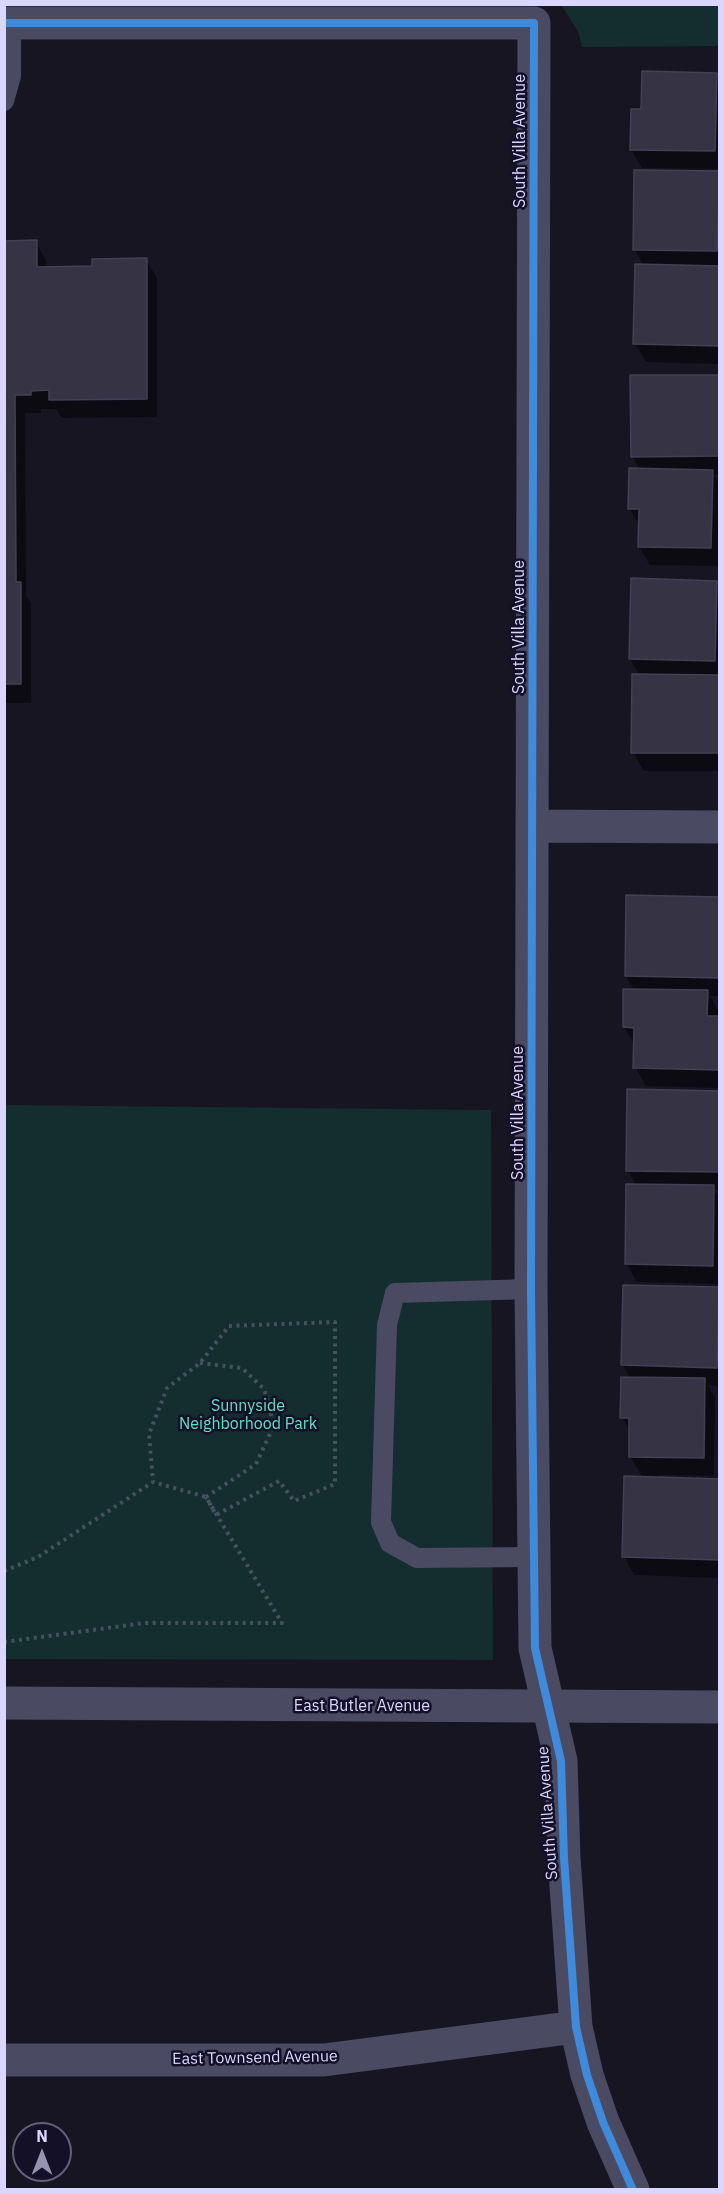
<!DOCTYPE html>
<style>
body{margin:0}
#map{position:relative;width:724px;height:2194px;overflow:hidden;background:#171522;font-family:"IBM Plex Sans",sans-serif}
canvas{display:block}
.frame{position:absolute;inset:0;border:6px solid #dad6ff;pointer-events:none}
.north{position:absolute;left:12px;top:2122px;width:60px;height:60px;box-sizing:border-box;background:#131027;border:2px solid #635f7d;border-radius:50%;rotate:0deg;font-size:16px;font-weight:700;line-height:24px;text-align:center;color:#dad6ff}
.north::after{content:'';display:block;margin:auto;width:21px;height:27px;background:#9692b2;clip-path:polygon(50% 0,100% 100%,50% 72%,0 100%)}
</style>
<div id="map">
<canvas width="724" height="2194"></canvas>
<div class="frame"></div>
<div class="north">N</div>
</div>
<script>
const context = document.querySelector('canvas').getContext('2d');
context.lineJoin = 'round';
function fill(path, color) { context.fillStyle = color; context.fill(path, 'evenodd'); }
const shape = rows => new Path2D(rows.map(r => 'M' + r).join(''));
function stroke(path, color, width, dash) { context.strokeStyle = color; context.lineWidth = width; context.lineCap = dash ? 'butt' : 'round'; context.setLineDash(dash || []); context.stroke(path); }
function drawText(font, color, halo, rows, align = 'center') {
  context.font = font + ' "IBM Plex Sans",sans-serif'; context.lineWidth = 5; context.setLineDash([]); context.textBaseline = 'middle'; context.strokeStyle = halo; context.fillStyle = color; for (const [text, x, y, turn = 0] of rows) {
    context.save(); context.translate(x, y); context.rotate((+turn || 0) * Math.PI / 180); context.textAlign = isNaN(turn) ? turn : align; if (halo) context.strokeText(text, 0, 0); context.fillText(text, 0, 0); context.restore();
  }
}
const green = shape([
 [561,5,719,5,719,46,582,47,578,31],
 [5,1105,491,1110,493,1660,5,1659]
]);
const shadow = shape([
 [716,74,720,80,720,169,642,168,631,149],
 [720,173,720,364,646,362,635,344,644,266,634,249],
 [4,242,36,242,46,261,46,268,94,267,146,260,157,278,157,417,62,418,56,409,41,409,41,413,25,413,26,595,31,603,31,703,4,703],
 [720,376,720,475,714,475,720,484,720,566,650,565,639,547,640,526,629,508,640,470,633,457,632,377],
 [716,582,720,588,720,771,644,771,633,752,640,676,630,659],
 [720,898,720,996,710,996,718,1010,720,1018,720,1088,646,1086,635,1067,635,1046,624,1027,634,990,626,976],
 [720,1092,720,1190,715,1190,720,1198,720,1284,637,1282,627,1264,636,1185,627,1170],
 [718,1289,720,1386,708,1385,715,1398,714,1476,659,1475,659,1478,720,1480,720,1578,634,1575,624,1556,643,1478,630,1456,631,1433,622,1417,630,1379,623,1365]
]);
const building = shape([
 [642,71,717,73,715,151,630,150,631,109,641,109,642,71],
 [634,170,720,171,717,251,633,250,634,170],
 [37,240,37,267,92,266,92,259,147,258,147,399,49,400,49,390,31,391,31,395,15,395,16,582,21,582,21,684,4,684,4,241,37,240],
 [635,264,720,266,720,346,633,344,635,264],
 [630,375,720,375,720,456,631,457,630,375],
 [629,468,713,470,711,548,638,547,639,509,628,509,629,468],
 [631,578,717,581,715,661,629,659,631,578],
 [632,674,720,675,720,753,631,753,632,674],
 [626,895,720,897,720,978,625,976,626,895],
 [623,989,708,990,707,1016,720,1016,720,1070,633,1068,634,1028,623,1027,623,989],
 [627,1089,720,1091,720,1172,626,1171,627,1089],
 [626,1184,714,1185,713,1266,625,1264,626,1184],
 [623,1285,719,1287,717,1368,621,1365,623,1285],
 [621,1377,705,1378,704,1458,629,1457,629,1418,620,1418,621,1377],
 [624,1476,720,1479,720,1560,622,1557,624,1476]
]);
const path = shape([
 [200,1363,242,1368,264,1389,274,1425,256,1464,206,1497],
 [4,1571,38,1557,153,1482],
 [4,1642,144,1623,282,1623,206,1497,153,1482,149,1434,167,1388,200,1363,229,1326,335,1322,335,1484,294,1501,279,1481,216,1515,206,1497]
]);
const service = shape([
 [4,101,11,76,11,23],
 [531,1289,395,1293,387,1325,381,1522,390,1543,417,1558,533,1557]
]);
const minor = shape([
 [4,23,534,23,531,1289,535,1648,561,1761,564,1858,576,2027,587,2075,603,2122,633,2190],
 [532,826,720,827],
 [4,2060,324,2060,576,2027]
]);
const tertiary = shape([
 [4,1703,720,1707]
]);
const cycleway = shape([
 [4,23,534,23,531,1289,535,1648,561,1761,564,1858,576,2027,587,2075,603,2122,633,2190]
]);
const streetNames = [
 ["South Villa Avenue",520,141,-90],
 ["South Villa Avenue",519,627,-90],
 ["South Villa Avenue",518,1113,-90],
 ["East Butler Avenue",362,1706],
 ["South Villa Avenue",548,1813,-94],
 ["East Townsend Avenue",255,2058,-1]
];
const parkNames = [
 ["Sunnyside",248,1406],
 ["Neighborhood Park",248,1424]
];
fill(green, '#142d2e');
fill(shadow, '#0007');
fill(building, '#353344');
stroke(building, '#434056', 1.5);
stroke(path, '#455160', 4, [3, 4.5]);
stroke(service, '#4b4a63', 20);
stroke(minor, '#4b4a63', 33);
stroke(tertiary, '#4b4a63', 33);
stroke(cycleway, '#408adc', 8);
drawText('16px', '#dad6ff', '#131027', streetNames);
drawText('16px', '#61e0c0', '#131027', parkNames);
</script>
